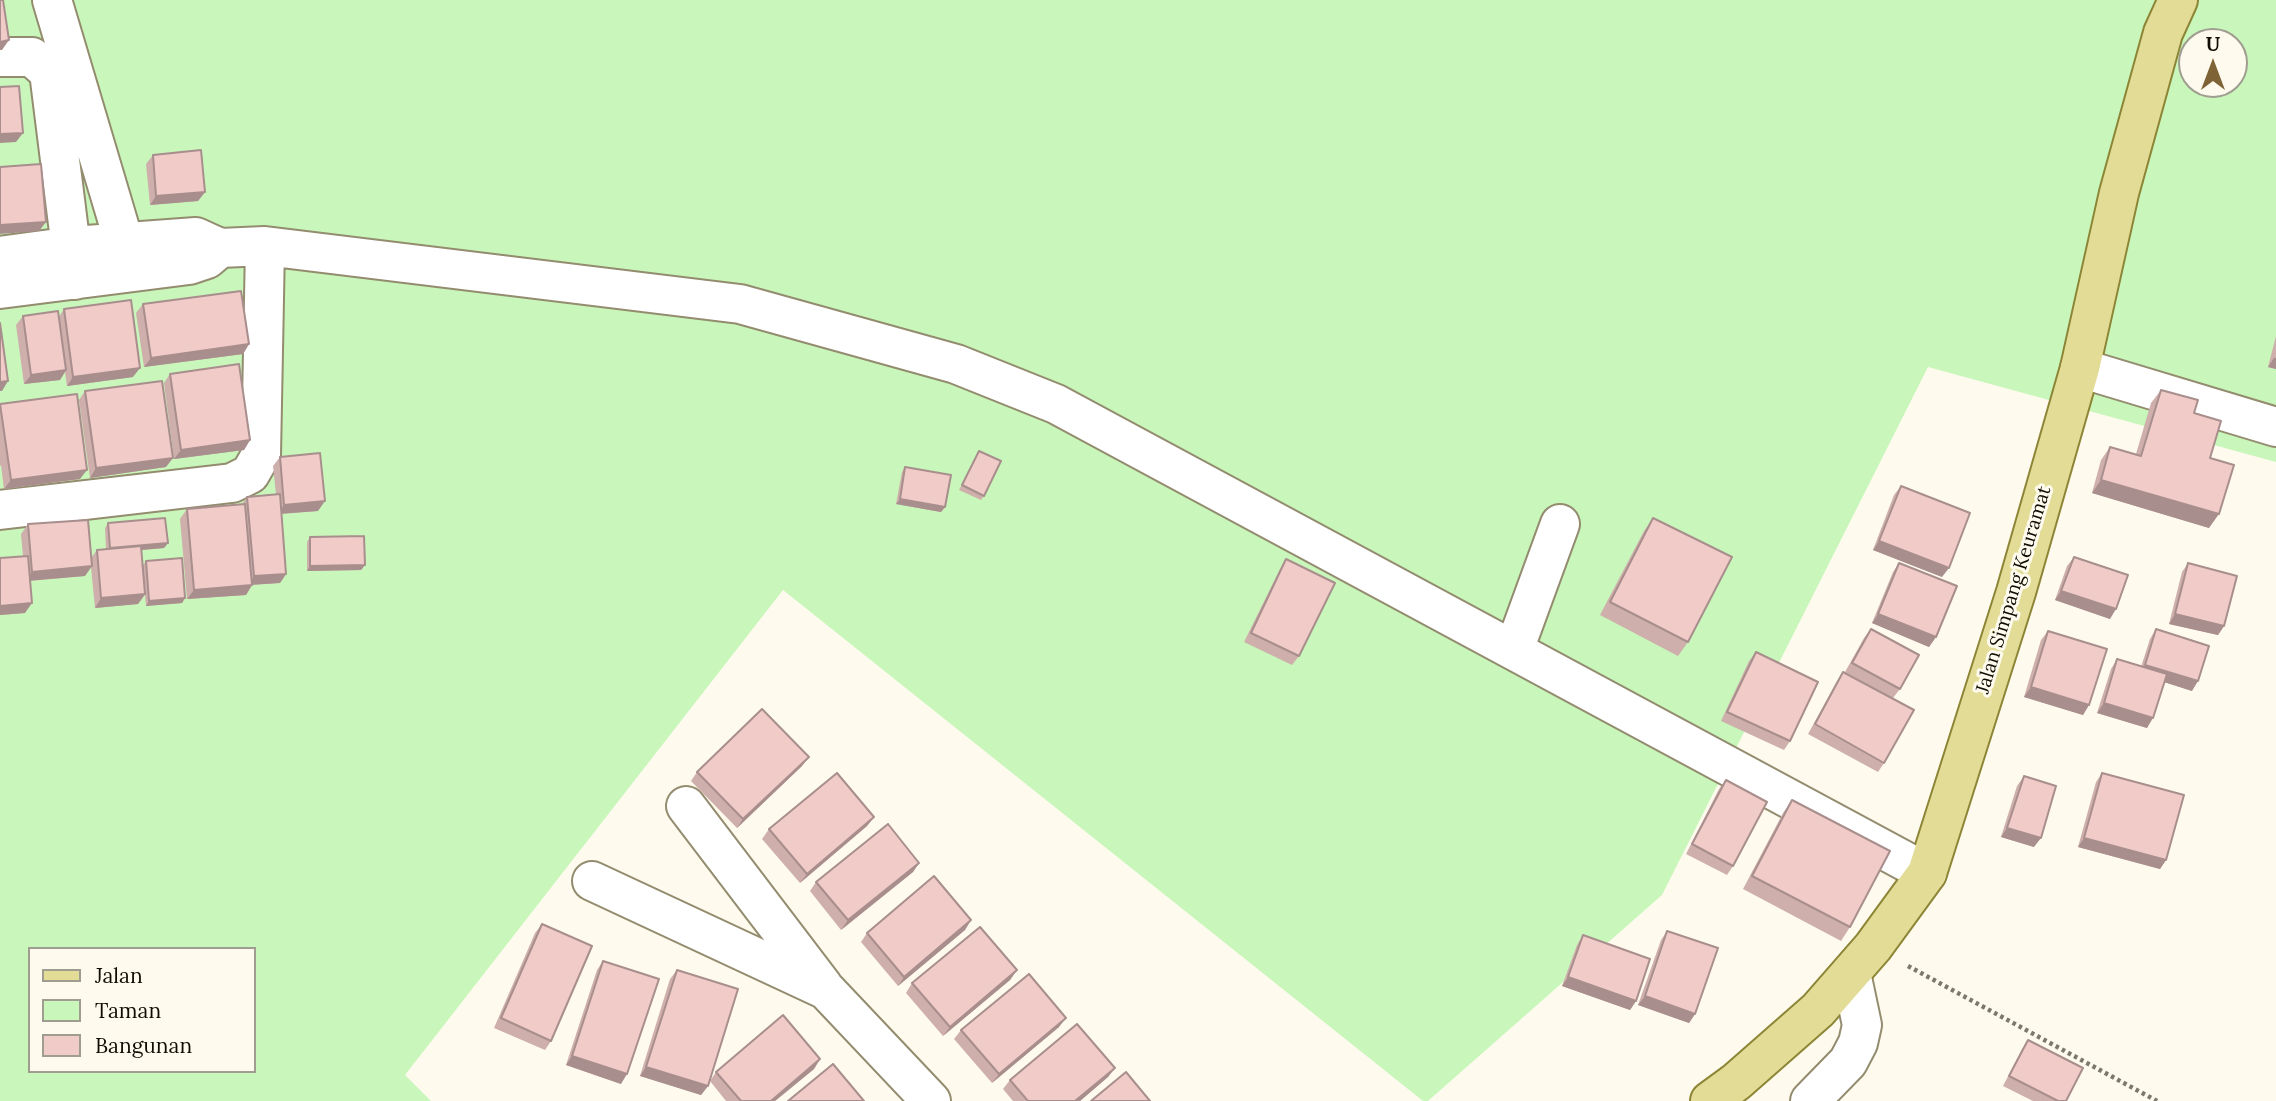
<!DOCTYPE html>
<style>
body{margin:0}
#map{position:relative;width:2276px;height:1101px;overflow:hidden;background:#fefbee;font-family:Lora,serif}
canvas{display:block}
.legend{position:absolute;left:28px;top:947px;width:228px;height:126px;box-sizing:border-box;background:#fefbee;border:2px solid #9f9c90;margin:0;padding:9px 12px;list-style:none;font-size:21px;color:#100d04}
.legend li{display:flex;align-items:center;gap:14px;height:35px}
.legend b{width:35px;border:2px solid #9f9c90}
.north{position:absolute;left:2178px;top:28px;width:70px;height:70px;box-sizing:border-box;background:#fefbee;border:2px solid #9f9c90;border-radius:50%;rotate:0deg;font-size:19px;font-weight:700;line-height:28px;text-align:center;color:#100d04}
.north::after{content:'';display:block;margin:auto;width:24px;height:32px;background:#7d6335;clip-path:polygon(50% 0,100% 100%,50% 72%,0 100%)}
</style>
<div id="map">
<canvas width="2276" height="1101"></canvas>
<ul class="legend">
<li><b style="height:9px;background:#e3dc97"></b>Jalan</li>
<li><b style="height:19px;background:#c9f6bb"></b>Taman</li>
<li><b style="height:19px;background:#f0cbc8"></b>Bangunan</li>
</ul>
<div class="north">U</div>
</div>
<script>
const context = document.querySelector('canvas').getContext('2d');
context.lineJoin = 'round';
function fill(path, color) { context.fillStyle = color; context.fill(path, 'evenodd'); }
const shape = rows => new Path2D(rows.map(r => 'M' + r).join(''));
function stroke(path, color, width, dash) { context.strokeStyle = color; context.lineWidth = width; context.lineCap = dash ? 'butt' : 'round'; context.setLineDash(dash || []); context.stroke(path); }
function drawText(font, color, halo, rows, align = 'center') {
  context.font = font + ' Lora,serif'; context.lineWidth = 6; context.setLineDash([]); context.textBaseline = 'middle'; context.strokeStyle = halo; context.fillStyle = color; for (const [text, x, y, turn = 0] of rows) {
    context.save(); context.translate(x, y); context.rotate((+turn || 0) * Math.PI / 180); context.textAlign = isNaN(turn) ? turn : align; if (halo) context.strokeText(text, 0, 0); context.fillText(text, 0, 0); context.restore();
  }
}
const green = shape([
 [0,0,2276,0,2276,462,1928,367,1662,895,1428,1101,1423,1101,783,590,405,1075,431,1101,0,1101],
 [2192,42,2234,42,2234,84,2192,84],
 [30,949,254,949,254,1071,30,1071]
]);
const path = shape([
 [1908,966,2157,1101]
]);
const minor = shape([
 [52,0,124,242],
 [0,57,32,57,49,72,75,280],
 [0,256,73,246,196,237,220,248,265,246,740,304,956,364,1056,404,1927,873],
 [0,289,189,265,207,259,220,248],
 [2080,368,2276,427],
 [0,510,232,483,250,474,261,455,265,246],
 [1514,650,1560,524],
 [686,806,823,986],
 [592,881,826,990,931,1101],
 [1810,1101,1848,1062,1858,1043,1862,1025,1851,973]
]);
const major = shape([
 [1710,1101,1736,1082,1818,1010,1873,947,1927,873,2016,592,2080,368,2119,193,2163,33,2178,0]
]);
const wall = shape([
 [153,155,205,192,198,201,150,205,146,164],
 [143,304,249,344,243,354,144,367,136,313],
 [64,309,133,377,67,386,65,372,60,380,24,384,16,325,23,316,59,317],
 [2276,336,2276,369,2268,367],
 [170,374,250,440,244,450,174,459,164,383],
 [2161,390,2194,413,2210,458,2209,528,2092,493,2101,460,2110,447,2136,454,2151,403],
 [85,391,166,467,90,478,79,400],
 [0,404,80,479,4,489,1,465,0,466],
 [979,451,984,496,981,500,959,490],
 [280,457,318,511,281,514,286,574,280,583,252,585,246,595,187,599,180,519,187,509,242,504,247,497,276,494,273,466],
 [905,467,945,507,941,512,896,504,902,472],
 [1901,486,1942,577,1873,550,1894,495],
 [1653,518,1688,642,1678,656,1600,615,1644,531],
 [108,523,168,543,164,548,141,550,143,565,146,561,185,598,182,603,146,606,145,595,138,604,95,608,91,567,85,576,30,581,25,613,0,615,0,558,23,556,21,534,28,524,91,558,97,550,106,549,105,528],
 [310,537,365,565,361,570,307,571,307,542],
 [2074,557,2110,619,2055,600,2067,566],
 [1286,559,1299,656,1292,665,1244,642,1280,569],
 [1899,563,1936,637,1929,647,1872,623,1893,572],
 [2188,563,2224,626,2218,635,2169,624,2182,572],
 [1871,629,1900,689,1893,698,1845,672,1864,638],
 [2156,629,2192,691,2164,682,2147,728,2097,713,2111,669,2117,659,2141,667,2150,639],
 [2048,631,2089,705,2083,715,2024,697,2041,640],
 [1756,652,1790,741,1784,750,1721,721,1749,661],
 [1843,672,1884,763,1878,772,1808,734,1837,681],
 [802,766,737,828,691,781,697,772],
 [2102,773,2166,860,2160,869,2078,847,2096,782],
 [2024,776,2034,847,2001,837,2017,786],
 [1726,780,1733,866,1727,875,1686,854,1719,789],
 [1792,800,1850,927,1841,941,1743,889,1783,813],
 [874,817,867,826,800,883,762,839,769,829],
 [919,863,913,872,841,930,810,891,816,882],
 [971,920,965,930,898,986,861,942,867,933],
 [542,924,551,1041,545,1050,494,1028,535,933],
 [1667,931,1695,1014,1689,1023,1638,1005,1661,940],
 [1583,935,1636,1001,1630,1010,1562,986,1577,945],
 [603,961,621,1084,566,1065,597,970],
 [677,970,708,1086,701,1095,640,1076,670,979],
 [1017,970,1010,980,943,1036,906,993,912,983],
 [1059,1027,992,1083,954,1039,961,1030],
 [2028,1040,2066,1101,2033,1101,2003,1086,2022,1049],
 [820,1059,814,1069,775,1101,726,1101,710,1081,716,1072],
 [1115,1068,1108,1077,1080,1101,1013,1101,1003,1089,1010,1080]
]);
const shadedWall = shape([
 [9,40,2,50,0,50,0,42],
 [23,133,16,142,0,143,0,134],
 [205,192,198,201,150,205,156,196],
 [46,222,39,231,0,234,0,225],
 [249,344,243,354,144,367,151,358],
 [2274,358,2276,358,2276,369,2268,367],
 [140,368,133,377,67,386,73,377],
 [66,370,60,380,24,384,31,375],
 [8,381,2,391,0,391,0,382],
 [250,440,244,450,174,459,181,450],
 [173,458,166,467,90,478,96,468],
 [87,470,80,479,4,489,11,480],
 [2101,480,2219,514,2209,528,2092,493],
 [900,499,945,507,941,512,896,504],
 [325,501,318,511,277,514,284,505],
 [1879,541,1949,568,1942,577,1873,550],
 [168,543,164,548,107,553,110,548],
 [365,565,361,570,307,571,310,566],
 [92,566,85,576,25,581,32,572],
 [286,574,280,583,247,585,254,576],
 [252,585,246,595,187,599,194,590],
 [2061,591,2116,609,2110,619,2055,600],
 [145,594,138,604,95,608,101,598],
 [185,598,182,603,146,606,149,601],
 [32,603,25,613,0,615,0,606],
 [1878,614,1936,637,1929,647,1872,623],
 [2175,614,2224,626,2218,635,2169,624],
 [2145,665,2198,681,2192,691,2139,674],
 [2031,687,2089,705,2083,715,2024,697],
 [2104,703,2153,718,2147,728,2097,713],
 [809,757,802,766,737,828,743,819],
 [874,817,867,826,800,883,807,874],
 [2007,828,2041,838,2034,847,2001,837],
 [2084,838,2166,860,2160,869,2078,847],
 [919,863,913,872,841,930,848,920],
 [971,920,965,930,898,986,904,977],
 [1017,970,1010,980,943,1036,950,1027],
 [1568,977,1636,1001,1630,1010,1562,986],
 [1645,996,1695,1014,1689,1023,1638,1005],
 [1066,1018,1059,1027,992,1083,999,1074],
 [572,1056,627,1074,621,1084,566,1065],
 [820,1059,814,1069,775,1101,771,1101],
 [646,1067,708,1086,701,1095,640,1076],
 [1115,1068,1108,1077,1080,1101,1075,1101]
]);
const building = shape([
 [0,0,3,0,9,40,0,42,0,0],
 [19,86,23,133,0,134,0,87,19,86],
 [201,150,205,192,156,196,153,155,201,150],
 [41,164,46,222,0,225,0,167,41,164],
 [241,291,249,344,151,358,143,304,241,291],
 [131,300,140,368,73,377,64,309,131,300],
 [58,311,66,370,31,375,23,316,58,311],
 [0,323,8,381,0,382,0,323],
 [239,364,250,440,181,450,170,374,239,364],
 [162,381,173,458,96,468,85,391,162,381],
 [2161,390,2198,400,2194,413,2221,421,2210,458,2234,465,2219,514,2101,480,2110,447,2141,456,2161,390],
 [77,394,87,470,11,480,0,404,77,394],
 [979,451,1001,461,984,496,962,485,979,451],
 [320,453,325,501,284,505,280,457,320,453],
 [905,467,951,475,945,507,900,499,905,467],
 [1901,486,1970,513,1949,568,1879,541,1901,486],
 [280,494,286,574,254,576,247,497,280,494],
 [245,504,252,585,194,590,187,509,245,504],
 [165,518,168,543,110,548,108,523,165,518],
 [1653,518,1732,557,1688,642,1610,602,1653,518],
 [88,520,92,566,32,572,28,524,88,520],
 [364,536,365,565,310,566,310,537,364,536],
 [141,546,145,594,101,598,97,550,141,546],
 [28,556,32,603,0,606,0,558,28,556],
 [2074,557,2128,575,2116,609,2061,591,2074,557],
 [182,558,185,598,149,601,146,561,182,558],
 [1286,559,1335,583,1299,656,1251,633,1286,559],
 [1899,563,1957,586,1936,637,1878,614,1899,563],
 [2188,563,2237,576,2224,626,2175,614,2188,563],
 [1871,629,1919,655,1900,689,1852,663,1871,629],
 [2156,629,2209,646,2198,681,2145,665,2156,629],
 [2048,631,2107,649,2089,705,2031,687,2048,631],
 [1756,652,1818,682,1790,741,1727,712,1756,652],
 [2117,659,2167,674,2153,718,2104,703,2117,659],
 [1843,672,1914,710,1884,763,1815,724,1843,672],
 [762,709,809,757,743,819,697,772,762,709],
 [837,773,874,817,807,874,769,829,837,773],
 [2102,773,2184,795,2166,860,2084,838,2102,773],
 [2024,776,2056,786,2041,838,2007,828,2024,776],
 [1726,780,1767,802,1733,866,1692,844,1726,780],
 [1792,800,1890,851,1850,927,1752,876,1792,800],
 [888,824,919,863,848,920,816,882,888,824],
 [934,876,971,920,904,977,867,933,934,876],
 [542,924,592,946,551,1041,501,1018,542,924],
 [980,927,1017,970,950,1027,912,983,980,927],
 [1667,931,1718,948,1695,1014,1645,996,1667,931],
 [1583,935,1650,959,1636,1001,1568,977,1583,935],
 [603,961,659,979,627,1074,572,1056,603,961],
 [677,970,738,989,708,1086,646,1067,677,970],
 [1029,974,1066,1018,999,1074,961,1030,1029,974],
 [783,1015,820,1059,771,1101,741,1101,716,1072,783,1015],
 [1077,1024,1115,1068,1075,1101,1028,1101,1010,1080,1077,1024],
 [2028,1040,2083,1068,2066,1101,2058,1101,2009,1076,2028,1040],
 [833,1064,864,1101,788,1101,833,1064],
 [1126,1072,1150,1101,1091,1101,1126,1072]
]);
const streetNames = [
 ["Jalan Simpang Keuramat",2014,590,-73]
];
fill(green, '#c9f6bb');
stroke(minor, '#938c6f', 42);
stroke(major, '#8d8536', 42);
stroke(path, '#7b786d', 4.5, [3.5, 3.5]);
stroke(minor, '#fff', 38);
stroke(major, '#e3dc97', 38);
fill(wall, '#ceafac');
fill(shadedWall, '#a88e8c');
fill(building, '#f0cbc8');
stroke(building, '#a88e8c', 2);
drawText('19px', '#100d04', '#fefbee', streetNames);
</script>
